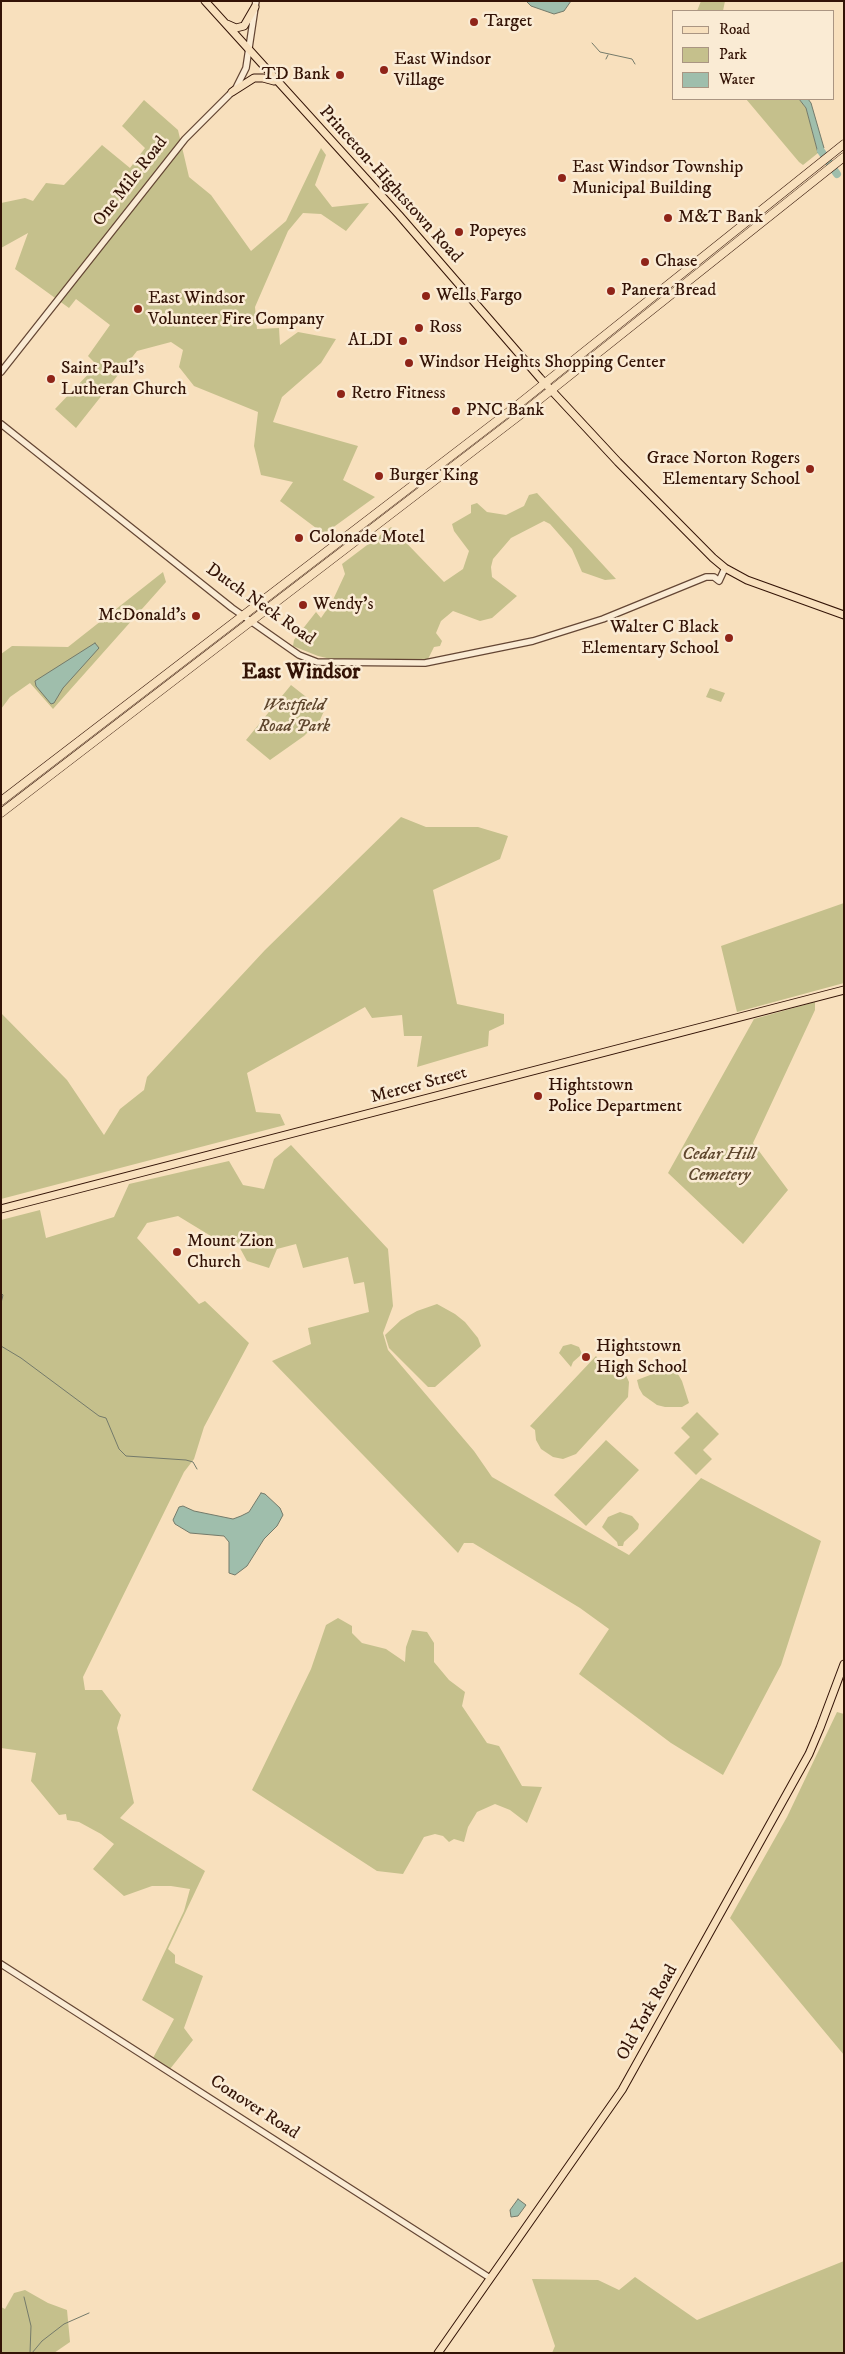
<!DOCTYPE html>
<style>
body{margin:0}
#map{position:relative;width:845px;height:2354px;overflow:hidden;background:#f8e0bd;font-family:"IM FELL DW Pica",serif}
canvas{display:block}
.frame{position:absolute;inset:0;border:2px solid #331306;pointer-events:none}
.legend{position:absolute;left:672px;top:10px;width:162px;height:90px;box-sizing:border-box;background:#faebd4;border:1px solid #aa9582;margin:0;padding:6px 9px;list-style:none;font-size:15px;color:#331306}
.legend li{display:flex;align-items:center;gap:10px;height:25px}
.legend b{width:25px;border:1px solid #aa9582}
</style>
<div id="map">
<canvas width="845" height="2354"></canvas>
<div class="frame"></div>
<ul class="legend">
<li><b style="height:6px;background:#f8e0bd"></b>Road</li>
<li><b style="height:14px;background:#c5c08c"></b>Park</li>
<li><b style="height:14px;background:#9fbeac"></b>Water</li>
</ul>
</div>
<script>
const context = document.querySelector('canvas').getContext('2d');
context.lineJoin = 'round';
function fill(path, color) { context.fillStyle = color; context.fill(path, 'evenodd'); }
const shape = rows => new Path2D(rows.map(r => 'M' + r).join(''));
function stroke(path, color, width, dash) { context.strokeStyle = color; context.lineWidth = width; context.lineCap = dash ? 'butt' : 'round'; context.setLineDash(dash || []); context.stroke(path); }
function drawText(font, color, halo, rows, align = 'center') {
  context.font = font + ' "IM FELL DW Pica",serif'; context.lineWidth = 5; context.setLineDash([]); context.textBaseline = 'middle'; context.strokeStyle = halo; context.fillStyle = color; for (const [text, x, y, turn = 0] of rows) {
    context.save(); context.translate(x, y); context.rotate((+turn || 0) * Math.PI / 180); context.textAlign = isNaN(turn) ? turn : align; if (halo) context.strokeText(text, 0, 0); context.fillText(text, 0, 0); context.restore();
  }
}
const green = shape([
 [701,1,725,1,723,11,697,11],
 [746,99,799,99,806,108,818,153,803,165,799,162],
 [144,100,178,130,189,177,211,195,251,251,286,221,321,148,326,155,315,185,332,207,369,203,346,231,321,214,303,213,288,231,255,307,257,329,279,328,280,345,298,332,336,339,321,363,282,397,273,422,358,446,343,480,375,497,324,534,280,501,293,482,261,475,254,446,258,412,194,386,179,367,183,350,171,342,137,351,76,428,55,409,97,365,88,356,110,325,76,299,69,308,15,269,28,233,1,248,1,203,25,198,33,201,46,183,64,185,102,145,130,168,145,148,122,126],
 [537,493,616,579,605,580,582,572,572,549,550,524,544,521,511,538,493,559,491,567,492,577,517,596,492,618,480,621,453,611,441,621,436,633,442,641,440,646,434,647,428,659,331,659,318,656,293,646,294,640,316,612,321,618,332,602,345,574,342,564,391,527,444,582,463,569,469,551,454,531,452,524,471,513,471,505,477,503,487,512,506,515,524,506,529,495],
 [163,572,166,582,53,709,30,683,10,697,1,709,1,654,12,646,68,647],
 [291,685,324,711,320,720,304,736,270,760,246,740],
 [710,688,725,693,721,702,706,697],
 [401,817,426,827,478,827,508,836,500,859,433,890,457,1004,504,1014,504,1024,489,1031,488,1046,417,1067,422,1036,404,1036,402,1015,372,1018,365,1007,247,1073,256,1112,280,1114,285,1125,1,1199,1,1013,67,1080,104,1135,120,1109,144,1090,147,1077,265,950],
 [844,903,844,983,737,1012,721,946],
 [815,1002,815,1010,753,1143,788,1190,743,1244,668,1173,754,1019],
 [291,1145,388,1249,393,1306,383,1333,388,1350,474,1451,492,1477,629,1555,701,1478,821,1541,781,1665,723,1775,671,1743,579,1674,609,1629,580,1608,473,1543,464,1543,458,1553,272,1361,311,1344,308,1328,369,1312,364,1282,354,1284,348,1257,303,1268,296,1244,277,1249,269,1268,247,1261,235,1239,219,1241,178,1216,147,1223,137,1238,199,1304,205,1301,249,1343,204,1427,194,1459,184,1472,83,1677,85,1690,102,1690,121,1715,117,1728,134,1803,120,1818,205,1871,168,1949,175,1955,175,1963,203,1976,184,2028,193,2040,170,2069,153,2058,174,2019,142,2000,184,1911,190,1889,171,1886,152,1886,124,1896,93,1869,114,1844,101,1834,79,1822,67,1820,66,1814,59,1815,31,1781,36,1753,1,1748,1,1220,40,1210,46,1238,114,1217,129,1184,229,1161,243,1185,264,1189,274,1159],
 [437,1304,455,1314,465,1322,478,1338,481,1346,435,1387,428,1387,389,1348,385,1335,401,1320,417,1311],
 [571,1344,579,1347,582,1354,573,1362,571,1367,559,1353,563,1346],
 [596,1356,600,1361,614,1363,623,1369,629,1382,628,1397,576,1454,563,1459,553,1457,541,1449,536,1440,535,1430,530,1426],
 [671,1367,675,1369,682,1381,689,1403,682,1407,665,1407,657,1405,643,1395,639,1388,637,1380],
 [697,1412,719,1434,703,1450,712,1459,696,1475,674,1453,690,1437,681,1428],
 [606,1440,639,1470,586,1526,554,1495],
 [620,1512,632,1516,639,1524,638,1529,624,1542,623,1546,618,1546,617,1542,602,1527,608,1517],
 [338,1618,352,1626,352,1633,362,1643,386,1649,405,1662,406,1647,412,1630,427,1632,434,1643,434,1662,449,1680,465,1692,462,1706,487,1743,499,1746,522,1786,542,1787,527,1823,510,1810,495,1804,477,1812,468,1827,464,1842,454,1839,449,1842,443,1836,435,1834,424,1837,403,1874,377,1871,252,1790,311,1669,326,1625],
 [837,1712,844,1714,844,2055,730,1918,787,1817],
 [844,2261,844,2353,552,2353,555,2346,532,2279,598,2280,619,2290,635,2277,697,2320],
 [25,2290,48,2303,67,2310,70,2342,54,2353,1,2353,1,2307,5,2309,14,2293]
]);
const water = shape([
 [526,1,571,1,564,11,554,14,531,6,526,1],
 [799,99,808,99,811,103,824,148,818,153,806,108,799,99],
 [95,643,99,648,63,688,54,703,51,704,36,686,35,681,95,643],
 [261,1493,265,1494,280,1508,283,1515,277,1526,264,1539,247,1566,235,1575,229,1573,229,1542,224,1536,190,1533,175,1524,173,1520,179,1507,183,1506,194,1511,233,1519,241,1516,249,1512,261,1493],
 [518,2199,526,2205,518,2216,511,2217,510,2210,518,2199]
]);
const stream = shape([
 [592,43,600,52,632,59,635,64],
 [606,59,608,55],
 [1,1293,3,1295,1,1303],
 [1,1346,21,1358,99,1416,106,1418,119,1449,126,1456,186,1460,193,1462,197,1469],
 [24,2297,31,2326,30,2353],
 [32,2353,42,2341,64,2324,89,2313]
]);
const river = shape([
 [821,151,837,174]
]);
const minor = shape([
 [1,372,185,139,236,88,246,68,256,1],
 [1,424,232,608,299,655,317,662,425,663,533,641,603,619,706,577,714,577,719,581,725,568],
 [1,1964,490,2278]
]);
const major = shape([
 [205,1,399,215,540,378,618,462,713,558,725,568,747,580,844,615],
 [227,24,236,28,244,26,255,7],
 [232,92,254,78,263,78,274,81],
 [1,1209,844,990],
 [438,2353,622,2090,809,1754,820,1728,844,1664]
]);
const highway = shape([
 [1,801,515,407,844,144],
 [1,813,520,415,844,157]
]);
const markers = [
 [474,22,5,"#8f2418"],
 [384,70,5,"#8f2418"],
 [340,75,5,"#8f2418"],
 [562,178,5,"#8f2418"],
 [668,218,5,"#8f2418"],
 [459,232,5,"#8f2418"],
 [645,262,5,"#8f2418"],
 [611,291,5,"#8f2418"],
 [426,296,5,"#8f2418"],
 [138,309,5,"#8f2418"],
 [419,328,5,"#8f2418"],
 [403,341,5,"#8f2418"],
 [409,363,5,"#8f2418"],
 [51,379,5,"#8f2418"],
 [341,394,5,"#8f2418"],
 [456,411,5,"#8f2418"],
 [810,469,5,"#8f2418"],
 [379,476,5,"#8f2418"],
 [299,538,5,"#8f2418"],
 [303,605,5,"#8f2418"],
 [196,616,5,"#8f2418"],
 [729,638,5,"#8f2418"],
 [538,1096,5,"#8f2418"],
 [177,1252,5,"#8f2418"],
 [586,1357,5,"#8f2418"]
];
const poiNames = [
 ["Target",484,22],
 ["East Windsor",394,60],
 ["Village",394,81],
 ["TD Bank",330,75,"right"],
 ["East Windsor Township",572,168],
 ["Municipal Building",572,189],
 ["M&T Bank",678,218],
 ["Popeyes",469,232],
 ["Chase",655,262],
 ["Panera Bread",621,291],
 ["Wells Fargo",436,296],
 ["East Windsor",148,299],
 ["Volunteer Fire Company",148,320],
 ["Ross",429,328],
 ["ALDI",393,341,"right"],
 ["Windsor Heights Shopping Center",419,363],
 ["Saint Paul's",61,369],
 ["Lutheran Church",61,390],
 ["Retro Fitness",351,394],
 ["PNC Bank",466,411],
 ["Grace Norton Rogers",800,459,"right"],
 ["Elementary School",800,480,"right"],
 ["Burger King",389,476],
 ["Colonade Motel",309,538],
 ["Wendy's",313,605],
 ["McDonald's",186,616,"right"],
 ["Walter C Black",719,628,"right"],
 ["Elementary School",719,649,"right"],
 ["Hightstown",548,1086],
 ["Police Department",548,1107],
 ["Mount Zion",187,1242],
 ["Church",187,1263],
 ["Hightstown",596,1347],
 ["High School",596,1368]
];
const streetNames = [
 ["One Mile Road",131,182,-52],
 ["Princeton-Hightstown Road",390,185,48],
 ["Dutch Neck Road",260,605,35],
 ["Mercer Street",419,1086,-15],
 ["Old York Road",648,2013,-61],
 ["Conover Road",254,2108,33]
];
const parkNames = [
 ["Westfield",294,706],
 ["Road Park",294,727],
 ["Cedar Hill",719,1155],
 ["Cemetery",719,1176]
];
const districtNames = [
 ["East Windsor",301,673]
];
fill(green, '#c5c08c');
fill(water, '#9fbeac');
stroke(water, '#747a6a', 1);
stroke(stream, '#747a6a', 1);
stroke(river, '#9fbeac', 8);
stroke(minor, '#644634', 8);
stroke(major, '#331306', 9);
stroke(highway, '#331306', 9);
stroke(minor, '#faebd4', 5.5);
stroke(major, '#f8e0bd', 7);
stroke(highway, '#f8e0bd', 8);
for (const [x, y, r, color] of markers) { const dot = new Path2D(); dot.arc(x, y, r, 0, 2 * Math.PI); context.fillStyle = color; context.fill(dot); stroke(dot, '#faebd4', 2); }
drawText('18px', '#331306', '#faebd4', poiNames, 'left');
drawText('18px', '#331306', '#faebd4', streetNames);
drawText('italic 18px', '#5f472e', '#faebd4', parkNames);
drawText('bold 22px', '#331306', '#faebd4', districtNames);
</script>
